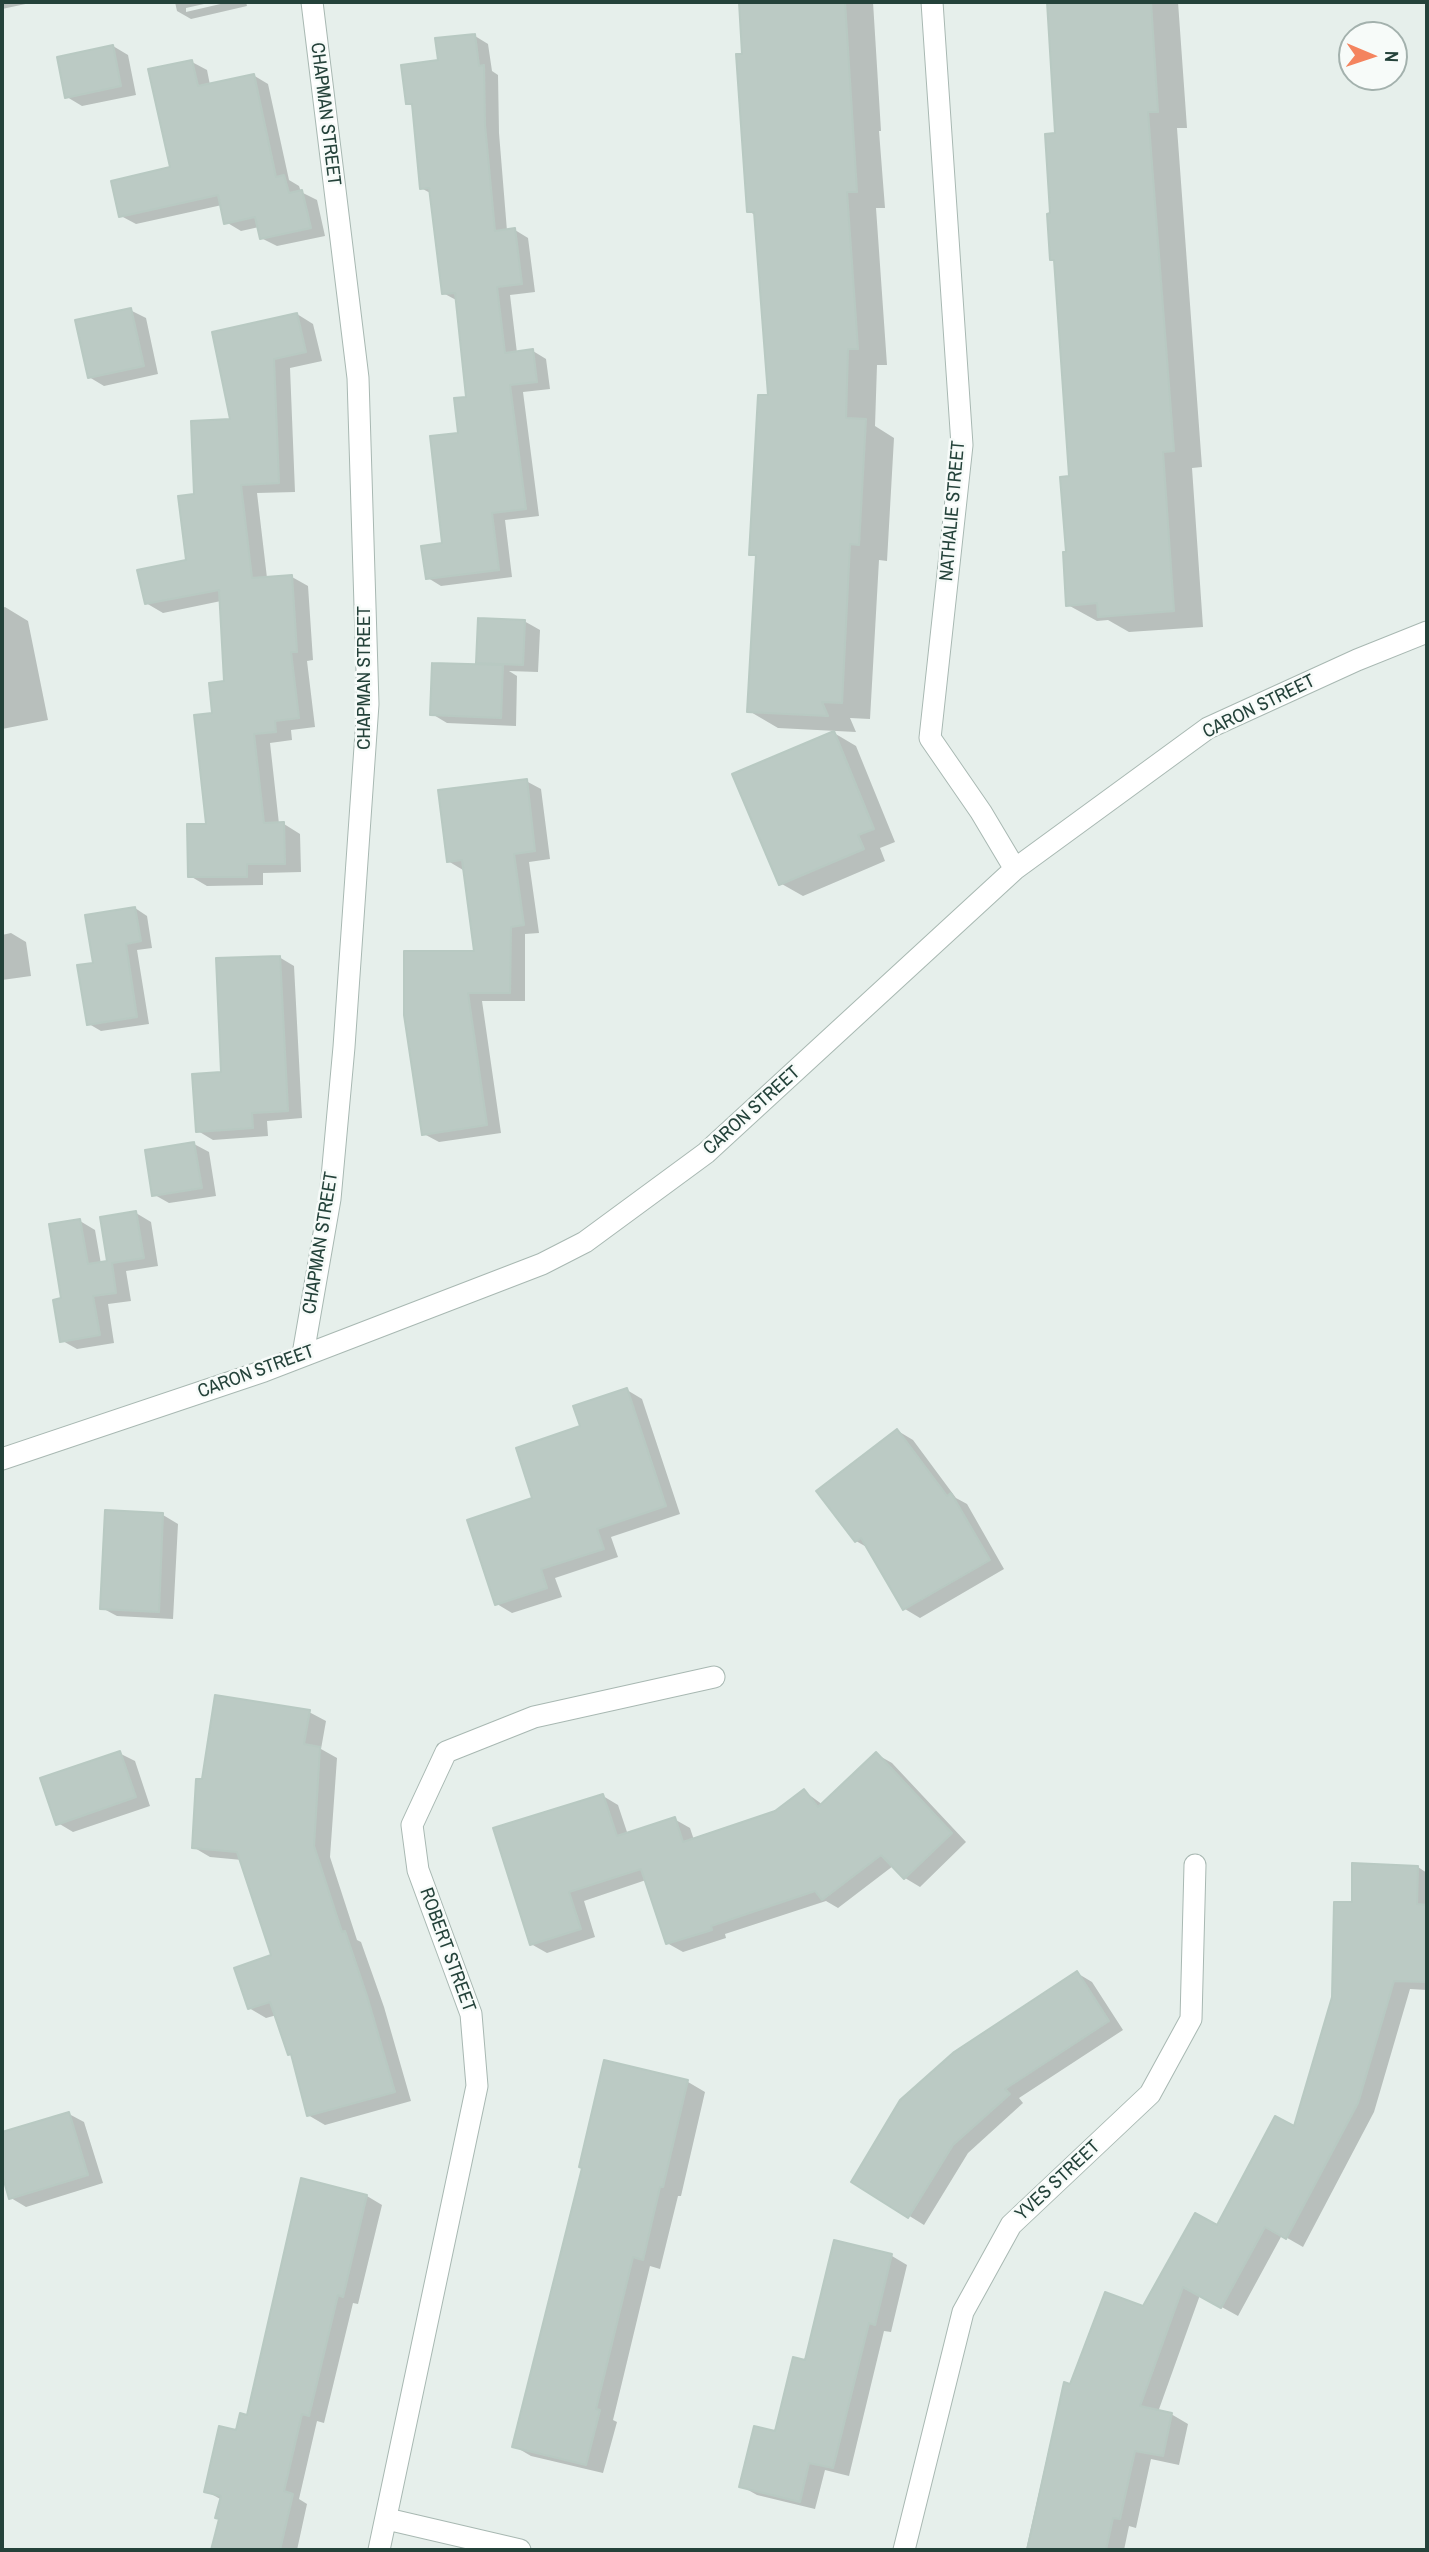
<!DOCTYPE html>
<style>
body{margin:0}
#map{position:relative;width:1429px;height:2552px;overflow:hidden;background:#e6efeb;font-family:"Archivo Narrow",sans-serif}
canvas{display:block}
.frame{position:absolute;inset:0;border:4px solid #24423a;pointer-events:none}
.north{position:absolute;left:1338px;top:21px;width:70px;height:70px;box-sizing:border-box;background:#f7fbf9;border:2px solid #a3b1ad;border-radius:50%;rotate:92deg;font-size:19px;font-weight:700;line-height:28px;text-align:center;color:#24423a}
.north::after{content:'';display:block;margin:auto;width:24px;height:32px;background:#f4845f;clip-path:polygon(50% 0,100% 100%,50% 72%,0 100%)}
</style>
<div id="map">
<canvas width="1429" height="2552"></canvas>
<div class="frame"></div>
<div class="north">N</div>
</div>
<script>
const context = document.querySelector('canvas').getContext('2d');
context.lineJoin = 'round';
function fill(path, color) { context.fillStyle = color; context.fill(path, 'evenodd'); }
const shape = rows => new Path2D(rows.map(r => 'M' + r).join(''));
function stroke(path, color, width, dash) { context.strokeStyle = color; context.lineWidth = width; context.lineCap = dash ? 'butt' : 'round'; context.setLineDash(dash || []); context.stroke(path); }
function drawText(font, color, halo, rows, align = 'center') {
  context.font = font + ' "Archivo Narrow",sans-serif'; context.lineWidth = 5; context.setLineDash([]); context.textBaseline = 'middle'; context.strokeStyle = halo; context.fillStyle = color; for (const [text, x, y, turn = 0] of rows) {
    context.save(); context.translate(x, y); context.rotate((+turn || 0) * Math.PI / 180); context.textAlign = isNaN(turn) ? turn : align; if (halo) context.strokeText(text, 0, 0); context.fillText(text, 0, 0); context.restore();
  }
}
const shadow = shape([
 [2,2,35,2,2,9],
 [175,2,213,2,186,8,186,12,229,2,246,2,247,6,191,19,177,11],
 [740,2,873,2,881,131,879,131,885,208,876,208,887,365,877,365,875,426,894,438,887,561,879,560,870,719,850,718,856,732,778,728,749,711,758,558,751,554,769,397,756,216,749,211],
 [1048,2,1178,2,1187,128,1177,128,1202,467,1192,468,1203,627,1129,632,1108,620,1097,621,1068,605,1071,478,1056,262,1052,259,1057,134],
 [475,36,488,44,492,71,498,75,499,133,507,231,515,230,528,238,535,292,510,295,517,353,533,351,546,359,550,389,523,392,539,516,505,520,512,577,441,586,428,578,444,545,460,435,468,398,458,301,443,293,432,194,421,188,414,107,408,103,440,62],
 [113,46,128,55,136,95,82,106,67,97],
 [192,62,207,70,210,85,253,75,268,84,289,180,299,186,301,192,317,200,325,236,277,246,261,238,259,227,241,231,226,222,222,205,136,224,121,216,172,169],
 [130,310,146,318,158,374,104,386,89,377],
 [297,314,313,324,322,361,290,368,295,492,257,493,267,578,292,577,308,586,313,660,307,661,315,727,291,730,292,740,270,743,279,824,284,824,300,834,301,872,263,873,263,885,207,886,190,876,208,825,214,714,226,682,221,601,163,613,146,603,188,562,196,496,232,421],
 [5,607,28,621,48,720,2,729,2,608],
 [524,621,540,630,538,672,509,671,517,676,516,726,447,723,432,714,486,667,478,662],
 [834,733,856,746,895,842,880,848,885,861,803,896,780,883],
 [526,781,541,789,550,859,529,862,539,933,525,934,525,1001,482,1001,501,1133,439,1142,424,1134,476,953,463,870,448,861],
 [135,908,147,916,152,948,137,950,149,1024,101,1031,89,1024,95,964],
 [11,933,26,942,31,976,2,980,2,935],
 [279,957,294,966,302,1118,267,1121,268,1136,213,1140,198,1131,223,1074],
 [194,1144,209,1152,216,1196,169,1203,153,1194],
 [136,1213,151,1222,158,1266,126,1271,131,1301,108,1304,114,1343,77,1349,61,1340,63,1300,80,1221,95,1230,101,1264,109,1262],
 [627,1390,642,1399,680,1514,611,1537,618,1557,555,1578,562,1597,512,1613,497,1604,535,1499,582,1427],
 [898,1431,913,1440,956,1498,967,1504,1004,1569,920,1618,905,1609,870,1549,856,1541],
 [163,1515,178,1524,173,1619,117,1616,102,1608],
 [309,1712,326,1721,321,1749,337,1758,330,1857,357,1940,361,1942,384,2007,411,2101,325,2125,308,2115,293,2056,290,2054,277,2015,266,2018,249,2008,273,1956,242,1860,210,1857,193,1847,203,1781],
 [119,1753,135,1761,150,1806,73,1832,58,1823],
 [876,1754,892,1763,966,1842,920,1887,905,1878,893,1866,838,1908,826,1901,725,1934,726,1938,683,1952,667,1943,646,1880,584,1901,595,1937,547,1953,531,1944,603,1796,618,1805,628,1835,674,1819,690,1828,694,1840,775,1813,804,1791,823,1805],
 [1418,1867,1427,1873,1427,1990,1410,1989,1374,2112,1303,2247,1282,2235,1238,2316,1200,2295,1158,2412,1171,2414,1188,2424,1179,2465,1151,2459,1136,2528,1129,2526,1124,2550,1026,2550,1049,2448,1052,2449,1072,2386,1218,2228,1295,2129,1334,1997,1353,1904],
 [1077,1973,1092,1982,1123,2030,1019,2098,1023,2103,968,2153,924,2225,853,2181],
 [688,2082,705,2092,681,2196,678,2196,660,2269,650,2266,613,2420,617,2422,603,2473,531,2456,514,2446,583,2169],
 [69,2114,84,2122,103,2183,26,2207,11,2198,2,2168,2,2134],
 [302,2180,367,2196,382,2205,358,2304,353,2303,324,2423,317,2421,299,2499,307,2504,297,2550,213,2550,220,2519,222,2500,206,2491,237,2432,249,2417],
 [892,2256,907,2265,891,2332,884,2331,849,2476,825,2470,815,2509,757,2495,741,2486,776,2433,806,2362]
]);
const building = shape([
 [739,2,845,2,857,192,847,192,858,349,848,349,846,418,866,419,859,545,850,544,842,703,822,702,828,716,747,712,756,555,749,555,758,395,768,395,754,212,747,212,736,54,742,54,739,2],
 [1047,2,1151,2,1158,112,1148,112,1174,451,1163,452,1174,611,1098,617,1097,603,1066,606,1063,552,1066,552,1060,477,1069,476,1054,260,1050,260,1047,214,1050,213,1045,134,1055,133,1047,2],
 [475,34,479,66,484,65,485,125,495,231,515,228,522,284,497,287,505,353,533,349,537,382,510,385,526,509,492,513,499,570,426,579,421,546,442,543,430,436,458,433,454,398,466,397,455,293,442,294,429,188,420,189,412,104,406,104,401,65,438,60,435,38,475,34],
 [113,45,121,86,65,98,57,57,113,45],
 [192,60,198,86,254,74,276,177,284,175,289,193,302,190,311,228,260,239,255,217,224,224,218,195,119,217,111,181,170,167,148,69,192,60],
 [131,308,144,366,88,378,75,320,131,308],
 [297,313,306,352,274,359,279,483,241,485,252,578,292,575,297,652,291,652,299,718,275,721,276,732,254,734,264,823,284,822,285,864,247,864,247,877,188,877,187,824,206,824,194,715,212,713,209,683,224,681,219,590,145,604,137,570,186,560,178,496,194,494,191,421,230,419,212,332,297,313],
 [478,618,525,620,523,665,476,663,478,618],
 [432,663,503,665,501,718,430,715,432,663],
 [834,731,874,829,858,835,864,849,779,885,732,774,834,731],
 [527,779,535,851,514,854,524,925,511,927,510,993,468,993,487,1125,422,1135,404,1015,404,951,474,951,462,860,447,862,438,790,527,779],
 [135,907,141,941,126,944,137,1017,87,1025,77,965,93,963,85,915,135,907],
 [280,956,288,1111,252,1113,253,1128,196,1132,192,1074,221,1072,216,958,280,956],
 [194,1142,202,1188,152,1196,145,1150,194,1142],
 [136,1211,144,1258,112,1263,116,1293,93,1296,100,1335,60,1342,53,1300,61,1298,49,1224,80,1219,88,1264,107,1261,100,1217,136,1211],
 [627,1388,666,1506,597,1529,604,1549,541,1569,547,1588,495,1605,467,1520,532,1498,516,1448,580,1426,573,1406,627,1388],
 [897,1429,947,1496,951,1493,990,1560,903,1610,861,1538,855,1542,816,1491,897,1429],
 [105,1510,163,1513,159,1612,100,1609,105,1510],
 [215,1695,310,1710,304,1744,320,1747,314,1846,342,1932,345,1931,367,1996,395,2092,307,2116,291,2054,288,2055,270,2002,248,2009,234,1968,271,1955,237,1852,192,1848,196,1779,202,1779,215,1695],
 [120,1751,136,1797,56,1825,40,1778,120,1751],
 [876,1752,952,1833,904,1879,881,1855,822,1900,815,1891,711,1926,712,1930,666,1944,641,1869,569,1892,581,1929,530,1945,493,1828,603,1794,617,1836,675,1817,683,1842,775,1811,804,1789,818,1807,876,1752],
 [1352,1863,1418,1866,1417,1904,1427,1905,1427,1982,1394,1981,1358,2103,1286,2239,1265,2227,1221,2308,1183,2287,1140,2406,1172,2413,1163,2456,1135,2451,1120,2519,1113,2518,1106,2550,1027,2550,1064,2382,1070,2384,1105,2292,1143,2306,1195,2213,1217,2225,1275,2116,1294,2126,1332,1997,1334,1902,1352,1902,1352,1863],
 [1077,1971,1109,2021,1005,2089,1010,2094,953,2145,908,2218,851,2182,900,2100,954,2052,1077,1971],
 [604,2060,688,2080,663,2187,660,2187,643,2260,633,2257,596,2409,600,2410,586,2465,512,2447,582,2168,579,2167,604,2060],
 [69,2112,88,2175,9,2199,2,2174,2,2132,69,2112],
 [301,2178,367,2195,343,2297,338,2295,309,2416,302,2414,284,2491,293,2494,280,2550,211,2550,219,2519,215,2518,221,2496,204,2492,219,2426,236,2430,240,2413,247,2415,301,2178],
 [834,2240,892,2254,875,2325,869,2323,833,2468,809,2463,800,2502,739,2487,754,2426,775,2431,793,2357,805,2360,834,2240]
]);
const minor = shape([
 [932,2,962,445,930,738,981,812,1015,869],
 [303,1354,330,1199,344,1047,368,704,358,378,312,2],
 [2,1459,264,1371,542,1264,585,1242,706,1153,1015,869,1208,728,1357,660,1427,632],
 [387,2519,520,2550],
 [379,2550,477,2086,471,2014,418,1870,412,1825,446,1752,534,1717,714,1677],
 [904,2550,963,2312,1011,2225,1150,2094,1191,2019,1195,1865]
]);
const streetNames = [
 ["CHAPMAN STREET",325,114,83],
 ["NATHALIE STREET",953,511,-85],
 ["CHAPMAN STREET",365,678,-90],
 ["CARON STREET",1259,707,-26],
 ["CARON STREET",752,1111,-42],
 ["CHAPMAN STREET",321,1243,-81],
 ["CARON STREET",256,1372,-20],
 ["ROBERT STREET",447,1950,70],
 ["YVES STREET",1058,2181,-43]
];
fill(shadow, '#0003');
fill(building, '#bbcac4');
stroke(building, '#b8c9c2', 2);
stroke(minor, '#a8b8b2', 23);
stroke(minor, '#fff', 21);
drawText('19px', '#24423a', '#f7fbf9', streetNames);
</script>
